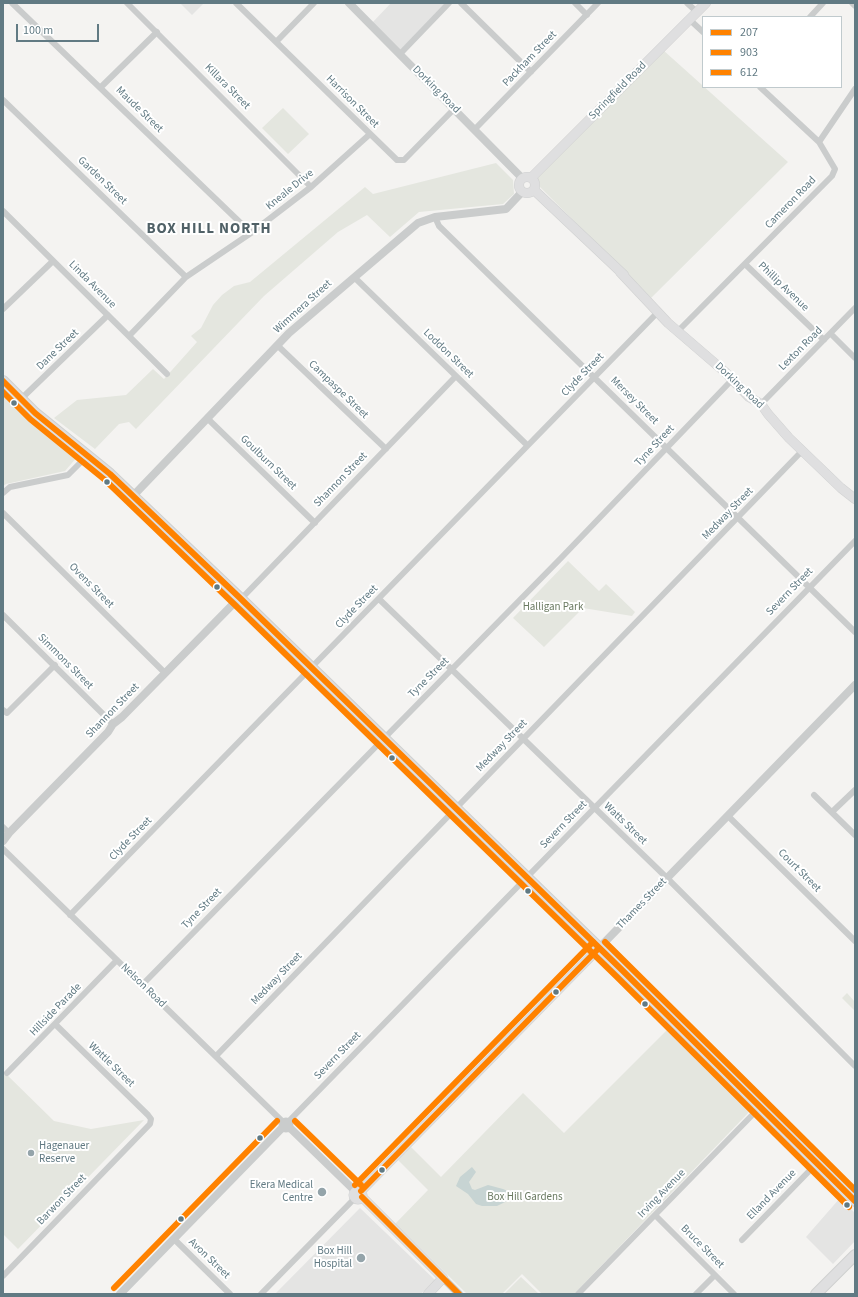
<!DOCTYPE html>
<style>
body{margin:0}
#map{position:relative;width:858px;height:1297px;overflow:hidden;background:#f4f3f1;font-family:"Source Sans 3",sans-serif}
canvas{display:block}
.frame{position:absolute;inset:0;border:4px solid #617a83;pointer-events:none}
.legend{position:absolute;left:702px;top:16px;width:140px;height:72px;box-sizing:border-box;background:#fff;border:1px solid #c0cacd;margin:0;padding:5px 7px;list-style:none;font-size:12px;color:#617a83}
.legend li{display:flex;align-items:center;gap:8px;height:20px}
.legend b{width:20px;border:1px solid #c0cacd}
.scale{position:absolute;left:16px;top:24px;width:83px;height:18px;box-sizing:border-box;border:2px solid #617a83;border-top:0;padding-left:5px;font-size:12px;line-height:14px;white-space:nowrap;color:#617a83;-webkit-text-stroke:3px #fff;paint-order:stroke}
</style>
<div id="map">
<canvas width="858" height="1297"></canvas>
<div class="frame"></div>
<ul class="legend">
<li><b style="height:5px;background:#ff8200"></b>207</li>
<li><b style="height:5px;background:#ff8200"></b>903</li>
<li><b style="height:5px;background:#ff8200"></b>612</li>
</ul>
<div class="scale">100 m</div>
</div>
<script>
const context = document.querySelector('canvas').getContext('2d');
context.lineJoin = 'round';
function fill(path, color) { context.fillStyle = color; context.fill(path, 'evenodd'); }
const shape = rows => new Path2D(rows.map(r => 'M' + r).join(''));
function stroke(path, color, width, dash) { context.strokeStyle = color; context.lineWidth = width; context.lineCap = dash ? 'butt' : 'round'; context.setLineDash(dash || []); context.stroke(path); }
function drawText(font, color, halo, rows, align = 'center') {
  context.font = font + ' "Source Sans 3",sans-serif'; context.lineWidth = 4; context.setLineDash([]); context.textBaseline = 'middle'; context.strokeStyle = halo; context.fillStyle = color; for (const [text, x, y, turn = 0] of rows) {
    context.save(); context.translate(x, y); context.rotate((+turn || 0) * Math.PI / 180); context.textAlign = isNaN(turn) ? turn : align; if (halo) context.strokeText(text, 0, 0); context.fillText(text, 0, 0); context.restore();
  }
}
const built = shape([
 [180,3,204,3,192,15],
 [391,3,446,3,399,51,371,24],
 [840,1198,855,1213,855,1241,833,1264,806,1237],
 [360,1208,435,1280,421,1294,275,1294]
]);
const green = shape([
 [663,50,788,162,651,298,534,181],
 [283,108,309,134,288,154,262,128],
 [496,163,513,180,514,194,503,204,419,212,390,237,367,215,338,232,264,296,136,429,129,422,119,424,95,449,54,418,77,400,126,395,153,369,164,379,197,342,191,336,201,328,213,305,222,295,234,286,250,282,365,187,373,194],
 [3,389,32,418,78,456,65,471,6,484,3,486],
 [568,561,599,591,606,584,635,612,632,616,583,608,544,647,513,618],
 [847,993,855,1002,855,1011,842,998],
 [669,1028,751,1110,574,1294,542,1294,522,1274,502,1294,467,1294,403,1231,399,1231,397,1229,395,1224,428,1190,398,1160,411,1147,441,1177,523,1093,564,1133],
 [3,1071,54,1121,91,1129,144,1120,18,1249,3,1234],
 [521,1277,539,1294,504,1294]
]);
const water = shape([
 [472,1167,476,1172,469,1182,472,1189,475,1190,488,1185,503,1189,512,1193,513,1198,497,1206,482,1206,476,1204,468,1194,456,1186,460,1177]
]);
const minor = shape([
 [12,3,251,233],
 [127,3,311,187],
 [236,3,397,160,404,160,455,108],
 [461,3,531,72],
 [575,3,587,15],
 [687,3,697,12],
 [852,3,855,6],
 [810,17,823,3],
 [690,20,703,32],
 [276,42,314,3],
 [400,54,449,3],
 [101,87,157,32],
 [3,100,186,277],
 [475,129,598,3],
 [819,142,855,89],
 [3,211,167,374],
 [435,217,439,226,855,632],
 [745,264,824,340],
 [354,277,527,445],
 [3,309,53,261],
 [680,329,832,176,835,169,819,142,760,87],
 [831,334,855,358],
 [129,336,186,277,251,233,311,187,370,134],
 [277,345,386,449],
 [21,399,108,315],
 [761,404,855,308],
 [207,418,315,523],
 [3,493,10,487,68,475,87,456],
 [3,513,165,673],
 [241,599,456,376],
 [379,599,667,878,855,1066],
 [3,615,113,724],
 [3,710,7,713,55,665],
 [814,795,855,835],
 [832,812,855,790],
 [728,816,855,941],
 [3,827,9,833],
 [3,849,283,1122],
 [70,915,657,313],
 [142,985,561,558,729,383],
 [216,1056,802,451],
 [7,1073,117,960],
 [288,1122,855,541],
 [655,1215,734,1294],
 [174,1239,230,1294],
 [742,1240,817,1163],
 [3,1276,150,1124,151,1119,148,1115,56,1025],
 [261,1294,355,1198],
 [578,1294,760,1107],
 [696,1294,715,1275]
]);
const tertiary = shape([
 [349,3,522,178],
 [132,497,289,333,418,223,435,217,506,209,522,192],
 [3,841,9,833,108,732,113,724,122,717,240,597],
 [599,948,855,685],
 '282.5 1125a3.5 3.5 0 1 1 7 0a3.5 3.5 0 1 1-7 0Z',
 [289,1127,355,1191],
 [443,1278,459,1294],
 [120,1294,283,1127]
]);
const secondary = shape([
 '519 185a8 8 0 1 1 16 0a8 8 0 1 1-16 0Z',
 [531,178,706,3],
 [534,190,624,275],
 [620,272,668,323,725,372,749,397,761,404,768,414,789,438,841,488,855,499],
 '353.5 1195a4.5 4.5 0 1 1 9 0a4.5 4.5 0 1 1-9 0Z',
 [361,1191,599,948],
 [362,1197,443,1278,428,1294]
]);
const primary = shape([
 [3,381,35,413,110,474,241,599,622,970,855,1201],
 [816,1294,855,1255]
]);
const bus1 = shape([
 [3,381,35,413,110,474,241,599,622,970,855,1201],
 [361,1191,599,948],
 [362,1197,459,1294]
]);
const bus2 = shape([
 [3,392,30,419,105,480,235,605,616,976,849,1207]
]);
const bus3 = shape([
 [605,942,855,1190],
 [295,1121,361,1185],
 [355,1185,593,942],
 [114,1288,277,1121]
]);
const markers = [
 [14,403,3.5,"#617a83"],
 [107,482,3.5,"#617a83"],
 [217,587,3.5,"#617a83"],
 [392,758,3.5,"#617a83"],
 [528,891,3.5,"#617a83"],
 [556,992,3.5,"#617a83"],
 [645,1004,3.5,"#617a83"],
 [260,1138,3.5,"#617a83"],
 [31,1153,4,"#94a4aa"],
 [382,1170,3.5,"#617a83"],
 [322,1192,5,"#94a4aa"],
 [847,1205,3.5,"#617a83"],
 [181,1219,3.5,"#617a83"],
 [361,1258,5,"#94a4aa"]
];
const streetNames = [
 ["Packham Street",530,59,-46],
 ["Killara Street",227,87,45],
 ["Dorking Road",436,90,45],
 ["Springfield Road",618,91,-45],
 ["Harrison Street",352,102,45],
 ["Maude Street",139,110,44],
 ["Garden Street",102,181,44],
 ["Kneale Drive",290,190,-39],
 ["Cameron Road",791,203,-46],
 ["Linda Avenue",92,285,45],
 ["Phillip Avenue",783,287,44],
 ["Wimmera Street",303,307,-42],
 ["Lexton Road",801,349,-45],
 ["Dane Street",58,350,-44],
 ["Loddon Street",448,354,44],
 ["Clyde Street",583,375,-46],
 ["Dorking Road",739,386,43],
 ["Campaspe Street",338,390,44],
 ["Mersey Street",634,401,45],
 ["Tyne Street",655,446,-47],
 ["Goulburn Street",268,463,44],
 ["Shannon Street",341,480,-46],
 ["Medway Street",728,514,-46],
 ["Ovens Street",91,586,45],
 ["Severn Street",790,592,-46],
 ["Clyde Street",357,607,-46],
 ["Simmons Street",65,662,45],
 ["Tyne Street",429,678,-45],
 ["Shannon Street",113,711,-46],
 ["Medway Street",502,746,-46],
 ["Watts Street",625,824,44],
 ["Severn Street",564,825,-46],
 ["Clyde Street",131,839,-46],
 ["Court Street",799,871,45],
 ["Thames Street",642,904,-46],
 ["Tyne Street",202,909,-46],
 ["Medway Street",277,979,-46],
 ["Nelson Road",143,986,44],
 ["Hillside Parade",56,1010,-46],
 ["Severn Street",338,1056,-46],
 ["Wattle Street",111,1065,44],
 ["Irving Avenue",662,1194,-46],
 ["Elland Avenue",772,1195,-46],
 ["Barwon Street",62,1200,-46],
 ["Bruce Street",702,1247,45],
 ["Avon Street",209,1259,44]
];
const parkNames = [
 ["Halligan Park",553,608],
 ["Box Hill Gardens",525,1198]
];
const poiNames = [
 ["Hagenauer",39,1147,"left"],
 ["Reserve",39,1160,"left"],
 ["Ekera Medical",313,1186],
 ["Centre",313,1199],
 ["Box Hill",352,1252],
 ["Hospital",352,1265]
];
const districtNames = [
 ["BOX HILL NORTH",209,230]
];
fill(built, '#e4e4e3');
fill(green, '#e4e6df');
fill(water, '#c7d4d3');
stroke(secondary, '#d0d1d1', 10);
stroke(primary, '#cfd0cf', 12);
stroke(minor, '#cacccc', 6);
stroke(tertiary, '#cacccc', 8);
stroke(secondary, '#dfdfe0', 9);
stroke(primary, '#dfdfe0', 10);
stroke(bus1, '#ff8200', 6);
stroke(bus2, '#ff8200', 6);
stroke(bus3, '#ff8200', 6);
for (const [x, y, r, color] of markers) { const dot = new Path2D(); dot.arc(x, y, r, 0, 2 * Math.PI); context.fillStyle = color; context.fill(dot); stroke(dot, '#fff', 1.5); }
drawText('11px', '#617a83', '#fff', streetNames);
drawText('11px', '#6a7a61', '#fff', parkNames);
drawText('11px', '#617a83', '#fff', poiNames, 'right');
context.letterSpacing = '1px';
drawText('bold 15px', '#506167', '#fff', districtNames);
context.letterSpacing = '0px';
</script>
